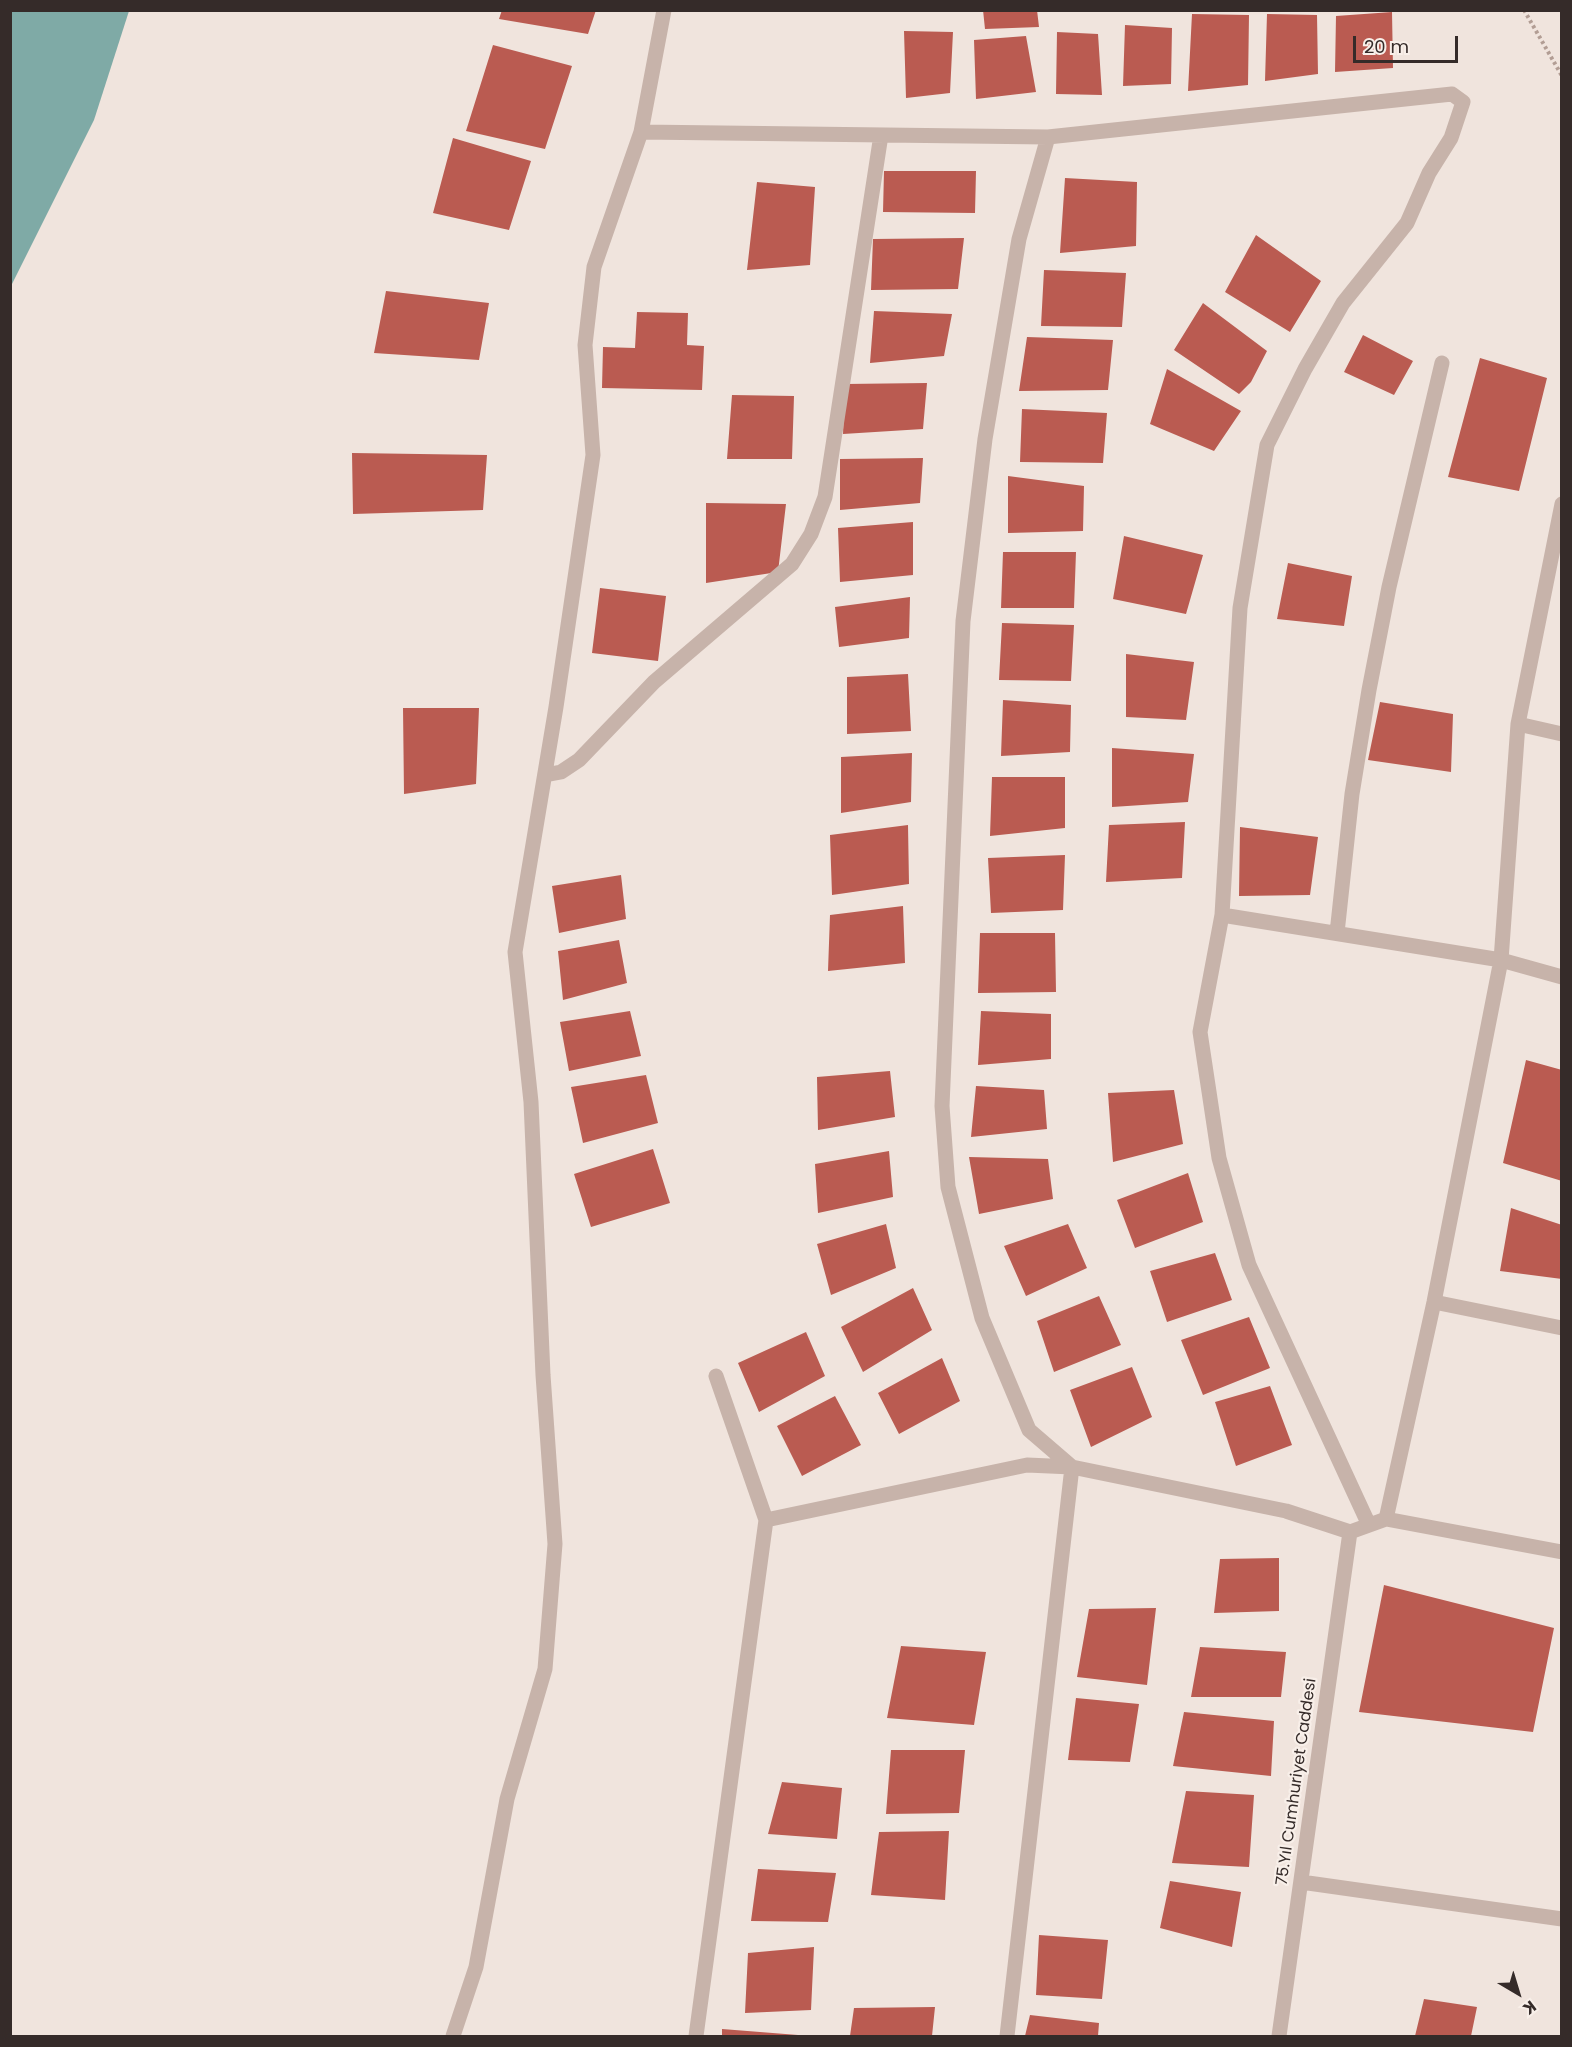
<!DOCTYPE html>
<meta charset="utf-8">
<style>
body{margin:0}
#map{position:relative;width:1572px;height:2047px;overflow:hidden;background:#f0e4dd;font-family:Poppins,sans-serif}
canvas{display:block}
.frame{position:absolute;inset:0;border:12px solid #352b29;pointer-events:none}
.north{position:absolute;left:1488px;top:1963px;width:60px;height:60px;-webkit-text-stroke:4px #f8efe9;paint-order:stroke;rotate:142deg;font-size:16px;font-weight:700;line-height:24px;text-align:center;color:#352b29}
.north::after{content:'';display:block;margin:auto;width:21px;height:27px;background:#352b29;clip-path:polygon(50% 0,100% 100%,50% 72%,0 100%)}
.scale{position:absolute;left:1353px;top:36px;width:105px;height:27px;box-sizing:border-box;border:3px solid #352b29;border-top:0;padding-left:8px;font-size:18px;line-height:21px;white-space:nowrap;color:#352b29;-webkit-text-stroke:4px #f8efe9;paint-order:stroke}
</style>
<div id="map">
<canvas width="1572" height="2047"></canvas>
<div class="frame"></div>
<div class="north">K</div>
<div class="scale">20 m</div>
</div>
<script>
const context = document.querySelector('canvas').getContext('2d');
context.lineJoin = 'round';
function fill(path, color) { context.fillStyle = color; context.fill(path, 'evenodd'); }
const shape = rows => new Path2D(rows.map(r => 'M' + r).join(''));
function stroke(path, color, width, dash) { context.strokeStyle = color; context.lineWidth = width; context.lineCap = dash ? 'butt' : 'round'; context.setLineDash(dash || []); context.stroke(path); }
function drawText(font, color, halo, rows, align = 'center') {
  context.font = font + ' Poppins,sans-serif'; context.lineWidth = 4.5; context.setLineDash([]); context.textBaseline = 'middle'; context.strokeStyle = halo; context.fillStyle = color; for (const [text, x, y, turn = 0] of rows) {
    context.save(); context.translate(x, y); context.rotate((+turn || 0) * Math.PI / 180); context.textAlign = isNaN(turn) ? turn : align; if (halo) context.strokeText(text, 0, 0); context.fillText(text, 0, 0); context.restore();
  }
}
const water = shape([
 [11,10,129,11,94,120,11,286]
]);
const building = shape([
 [502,10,596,10,588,34,499,19],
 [983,10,1037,10,1039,27,985,29],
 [1392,12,1393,68,1335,72,1336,16],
 [1192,14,1249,15,1248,85,1188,91],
 [1267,14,1317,15,1318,74,1265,81],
 [1125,25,1172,28,1171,84,1123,86],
 [904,31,953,32,950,93,906,98],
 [1057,32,1098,34,1102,95,1056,94],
 [1026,36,1036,92,976,99,974,40],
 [493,45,572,66,545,149,466,131],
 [453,138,531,161,509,230,433,213],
 [884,171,976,171,975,213,883,212],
 [1065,178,1137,182,1136,246,1060,253],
 [757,182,815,187,810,265,747,270],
 [1256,235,1321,281,1290,332,1225,292],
 [964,238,958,289,871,290,873,239],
 [1044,270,1126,273,1122,327,1041,326],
 [386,291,489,303,479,360,374,353],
 [1203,303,1267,351,1251,382,1239,394,1174,350],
 [874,311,952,314,944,356,870,363],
 [637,312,688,313,687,345,704,346,702,390,602,388,603,347,635,348],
 [1363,335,1413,361,1394,395,1344,372],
 [1027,337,1113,340,1108,390,1019,391],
 [1480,358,1547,378,1519,491,1448,477],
 [1167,369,1241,411,1214,451,1150,424],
 [927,383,923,429,843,434,845,384],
 [732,395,794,396,792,459,727,459],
 [1022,409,1107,413,1103,463,1020,462],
 [352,453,487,455,483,510,353,514],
 [923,458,920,503,840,510,840,459],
 [1008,476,1084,486,1083,531,1008,533],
 [706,503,786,504,778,572,706,583],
 [913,522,913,575,840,582,838,528],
 [1124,536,1203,555,1186,614,1113,599],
 [1003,552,1076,552,1074,608,1001,608],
 [1288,563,1352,576,1344,626,1277,619],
 [600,588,666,596,658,661,592,653],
 [910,597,909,638,839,647,835,607],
 [1002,623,1074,625,1071,681,999,680],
 [1126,654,1194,662,1186,720,1126,717],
 [908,674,911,731,847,734,847,677],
 [1003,700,1071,705,1070,752,1001,756],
 [1380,702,1453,714,1451,772,1368,760],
 [403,708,479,708,476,784,404,794],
 [1112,748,1194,754,1188,802,1112,807],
 [912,753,911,802,841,813,841,757],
 [992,777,1065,777,1065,828,990,836],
 [1185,822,1182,878,1106,882,1109,825],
 [908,825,909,884,832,895,830,835],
 [1240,827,1318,837,1310,895,1239,896],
 [1065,855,1063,910,991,913,988,858],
 [621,875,626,919,559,933,552,886],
 [903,906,905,963,828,971,830,915],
 [980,933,1055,933,1056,992,978,993],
 [619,940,627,983,563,1000,558,951],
 [630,1011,641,1056,569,1071,560,1022],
 [981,1011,1051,1014,1051,1059,978,1065],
 [1526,1060,1562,1070,1562,1181,1503,1163],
 [890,1071,895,1117,818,1130,817,1077],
 [646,1075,658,1123,583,1143,571,1087],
 [976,1086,1044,1090,1047,1129,971,1137],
 [1174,1090,1183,1144,1113,1162,1108,1093],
 [653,1149,670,1203,591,1227,574,1174],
 [889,1151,893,1197,818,1213,815,1164],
 [969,1157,1048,1159,1053,1199,979,1214],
 [1188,1173,1203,1222,1135,1248,1117,1200],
 [1511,1208,1562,1225,1562,1279,1500,1271],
 [886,1224,896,1268,831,1295,817,1244],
 [1068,1224,1087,1268,1026,1296,1004,1246],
 [1215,1253,1232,1300,1167,1322,1150,1271],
 [913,1288,932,1330,863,1372,841,1327],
 [1099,1296,1121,1345,1054,1372,1037,1321],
 [1249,1317,1270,1368,1203,1395,1181,1340],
 [806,1332,825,1376,759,1412,738,1363],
 [942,1358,960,1401,899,1434,878,1393],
 [1132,1367,1152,1417,1091,1447,1070,1390],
 [1270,1386,1292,1445,1236,1466,1215,1402],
 [835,1396,861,1445,802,1476,777,1426],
 [1279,1558,1279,1611,1214,1613,1220,1559],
 [1384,1585,1554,1628,1533,1732,1359,1712],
 [1156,1608,1147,1685,1077,1677,1089,1609],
 [901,1646,986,1652,974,1725,887,1718],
 [1200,1647,1286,1652,1281,1697,1191,1697],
 [1076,1698,1139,1704,1130,1762,1068,1760],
 [1184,1712,1274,1721,1271,1776,1173,1766],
 [891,1750,965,1750,959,1813,886,1814],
 [782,1782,842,1788,837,1839,768,1834],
 [1186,1791,1254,1795,1249,1867,1172,1863],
 [949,1831,945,1900,871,1895,879,1832],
 [758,1869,836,1873,828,1922,751,1921],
 [1170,1881,1241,1892,1232,1947,1160,1928],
 [1039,1935,1108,1940,1102,1999,1036,1995],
 [814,1947,811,2010,745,2013,748,1953],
 [1424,1999,1477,2007,1471,2036,1415,2036],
 [935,2007,932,2036,850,2036,854,2008],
 [1030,2015,1099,2023,1098,2036,1025,2036],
 [722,2029,798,2035,798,2036,722,2036]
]);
const path = shape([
 [1524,10,1562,76]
]);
const minor = shape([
 [641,132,1048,137,1452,94,1463,102,1451,138,1429,173,1407,223,1343,303,1305,369,1267,445,1240,608,1222,915,1200,1032,1219,1158,1249,1265,1369,1525],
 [1518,724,1562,734],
 [545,775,561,772,579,760,654,682,792,564,811,534,825,497,881,135],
 [1222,915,1501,960,1562,977],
 [1337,933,1352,794,1369,690,1389,587,1442,363],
 [1434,1302,1562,1328],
 [1386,1519,1434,1302,1501,960,1518,724,1562,504],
 [766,1520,1027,1465,1072,1467,1286,1511,1350,1532,1386,1519,1562,1552],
 [1301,1882,1562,1919],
 [453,2036,476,1967,507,1799,545,1669,555,1544,543,1375,531,1102,515,952,556,707,593,455,585,345,594,267,641,132,664,10],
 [696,2036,766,1520,716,1376],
 [1007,2036,1072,1467,1029,1430,982,1318,948,1187,942,1106,963,621,985,439,1019,239,1048,137],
 [1279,2036,1350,1532]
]);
const streetNames = [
 ["75.Yıl Cumhuriyet Caddesi",1297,1782,-82]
];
fill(water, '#7faaa6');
fill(building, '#ba5b51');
stroke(path, '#b29d94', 4, [3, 3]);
stroke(minor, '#c7b3aa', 15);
drawText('16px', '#352b29', '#f8efe9', streetNames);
</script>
